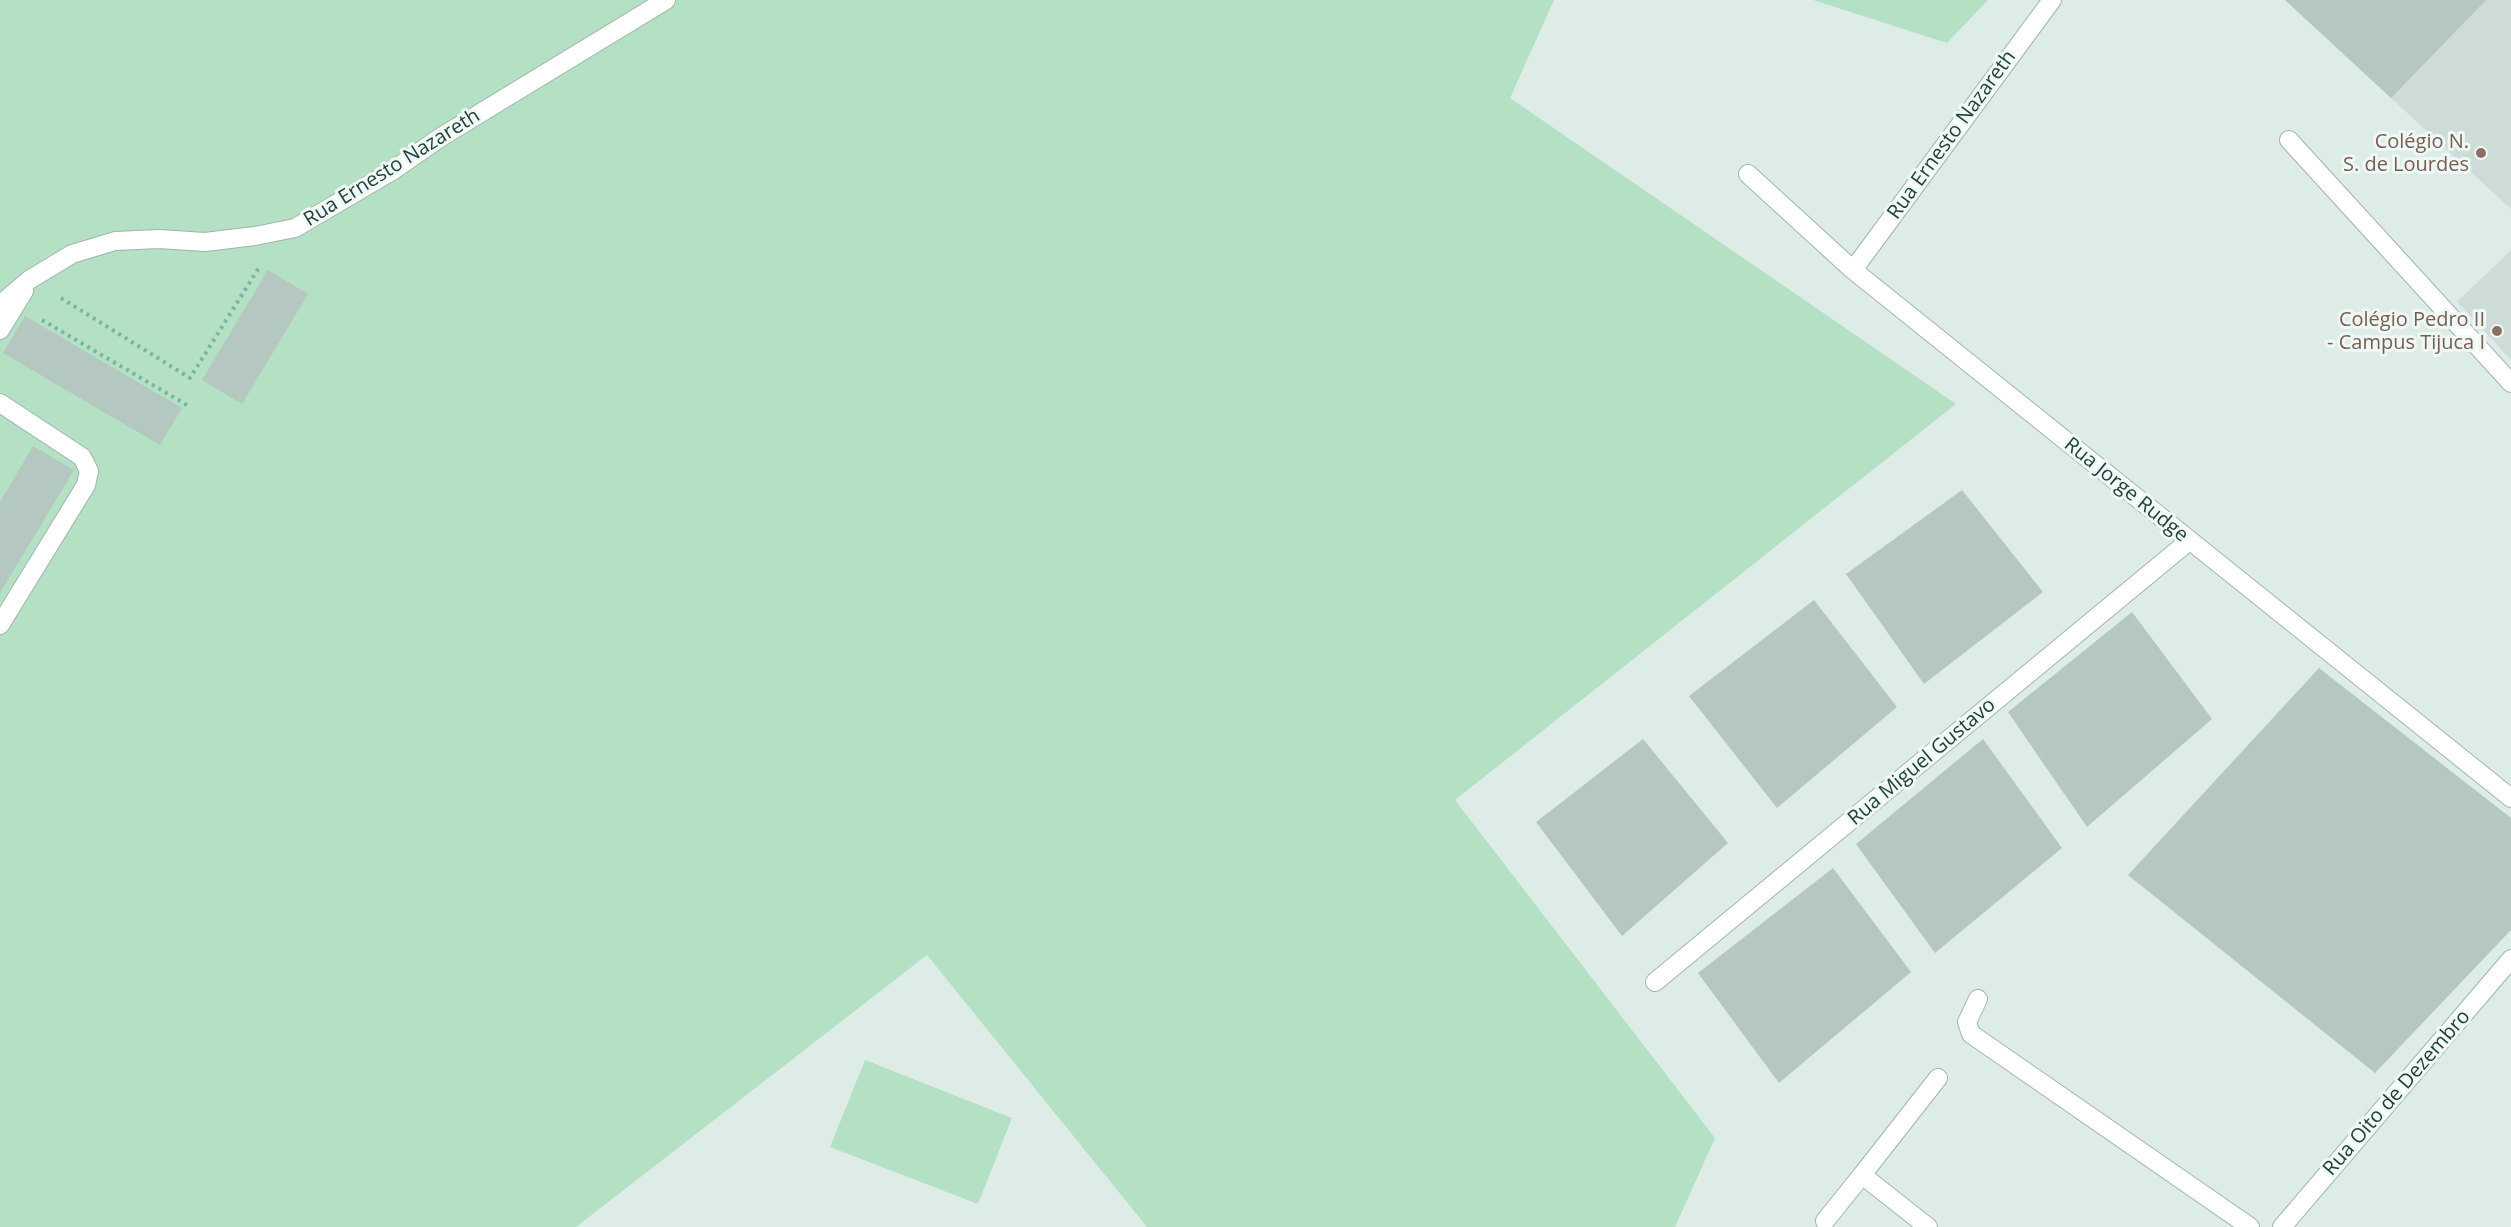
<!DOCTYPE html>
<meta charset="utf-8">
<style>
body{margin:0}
canvas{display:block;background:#deece7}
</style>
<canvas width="2511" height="1227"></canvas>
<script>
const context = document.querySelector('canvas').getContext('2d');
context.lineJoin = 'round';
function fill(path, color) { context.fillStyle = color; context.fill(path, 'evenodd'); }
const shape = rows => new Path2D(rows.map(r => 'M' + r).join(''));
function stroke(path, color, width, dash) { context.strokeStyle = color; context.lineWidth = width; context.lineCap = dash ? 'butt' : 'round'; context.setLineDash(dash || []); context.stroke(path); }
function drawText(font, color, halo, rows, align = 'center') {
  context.font = font + ' "Open Sans",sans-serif'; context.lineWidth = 6; context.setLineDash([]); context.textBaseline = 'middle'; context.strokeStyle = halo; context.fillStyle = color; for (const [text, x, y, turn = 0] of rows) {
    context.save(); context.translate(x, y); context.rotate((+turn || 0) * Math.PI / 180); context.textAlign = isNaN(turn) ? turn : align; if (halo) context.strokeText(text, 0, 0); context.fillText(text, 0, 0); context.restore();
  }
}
const built = shape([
 [2285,0,2511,0,2511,209,2391,98],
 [2511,250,2511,360,2457,302]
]);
const green = shape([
 [0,0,1554,0,1510,98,1956,404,1455,800,1715,1138,1675,1227,1147,1227,927,955,576,1227,0,1227],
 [1813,0,1988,0,1947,43],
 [865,1060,1012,1118,978,1204,830,1147]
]);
const building = shape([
 [2285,0,2486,0,2391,98],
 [268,270,308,294,242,404,202,380],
 [25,316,182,408,160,445,3,353],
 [33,446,74,470,0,593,0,502],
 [1962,490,2043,592,1924,684,1846,574],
 [1814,600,1897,707,1777,808,1689,696],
 [2132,612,2212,719,2087,827,2008,712],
 [2319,668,2511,818,2511,930,2375,1073,2128,875],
 [1643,739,1728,843,1622,936,1536,822],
 [1983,739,2062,848,1935,953,1856,844],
 [1833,868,1911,972,1779,1083,1698,973]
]);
const path = shape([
 [61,298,190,378,260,266],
 [42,320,187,405]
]);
const lane = shape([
 [2289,140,2511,383]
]);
const street = shape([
 [1748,174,1853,270,2511,798],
 [1853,270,2052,0],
 [0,305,29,280,72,254,115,241,159,239,205,242,255,236,295,228,392,171,441,137,666,0],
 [0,330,24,291],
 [0,403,82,457,89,471,86,485,0,625],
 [1655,982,2189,541],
 [1978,999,1967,1022,1971,1034,2250,1227],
 [1825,1221,1862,1175],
 [1928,1227,1862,1175,1938,1078]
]);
const secondary = shape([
 [2282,1227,2511,959]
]);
const markers = [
 [2481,153,6,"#8d6e63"],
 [2497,331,6,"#8d6e63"]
];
const streetNames = [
 ["Rua Ernesto Nazareth",1952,135,-54],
 ["Rua Ernesto Nazareth",392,168,-32],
 ["Rua Jorge Rudge",2126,490,39],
 ["Rua Miguel Gustavo",1922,762,-40],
 ["Rua Oito de Dezembro",2397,1093,-49]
];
const educationNames = [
 ["Colégio N.",2469,142],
 ["S. de Lourdes",2469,165],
 ["Colégio Pedro II",2485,320],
 ["- Campus Tijuca I",2485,343]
];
fill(built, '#cddcd6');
fill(green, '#b4e0c3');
fill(building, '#b4c7c0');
stroke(lane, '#a1b4af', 20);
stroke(street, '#a1b4af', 20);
stroke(secondary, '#9cb9b0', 20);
stroke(path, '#7bb3a5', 4, [3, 4.5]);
stroke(lane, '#fff', 18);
stroke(street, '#fff', 18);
stroke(secondary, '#fff', 18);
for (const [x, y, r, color] of markers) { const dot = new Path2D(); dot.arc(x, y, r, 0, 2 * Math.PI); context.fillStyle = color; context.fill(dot); stroke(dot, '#eff8f4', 2); }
drawText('20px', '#1e3e37', '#eff8f4', streetNames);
drawText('20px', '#785e54', '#eff8f4', educationNames, 'right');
</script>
